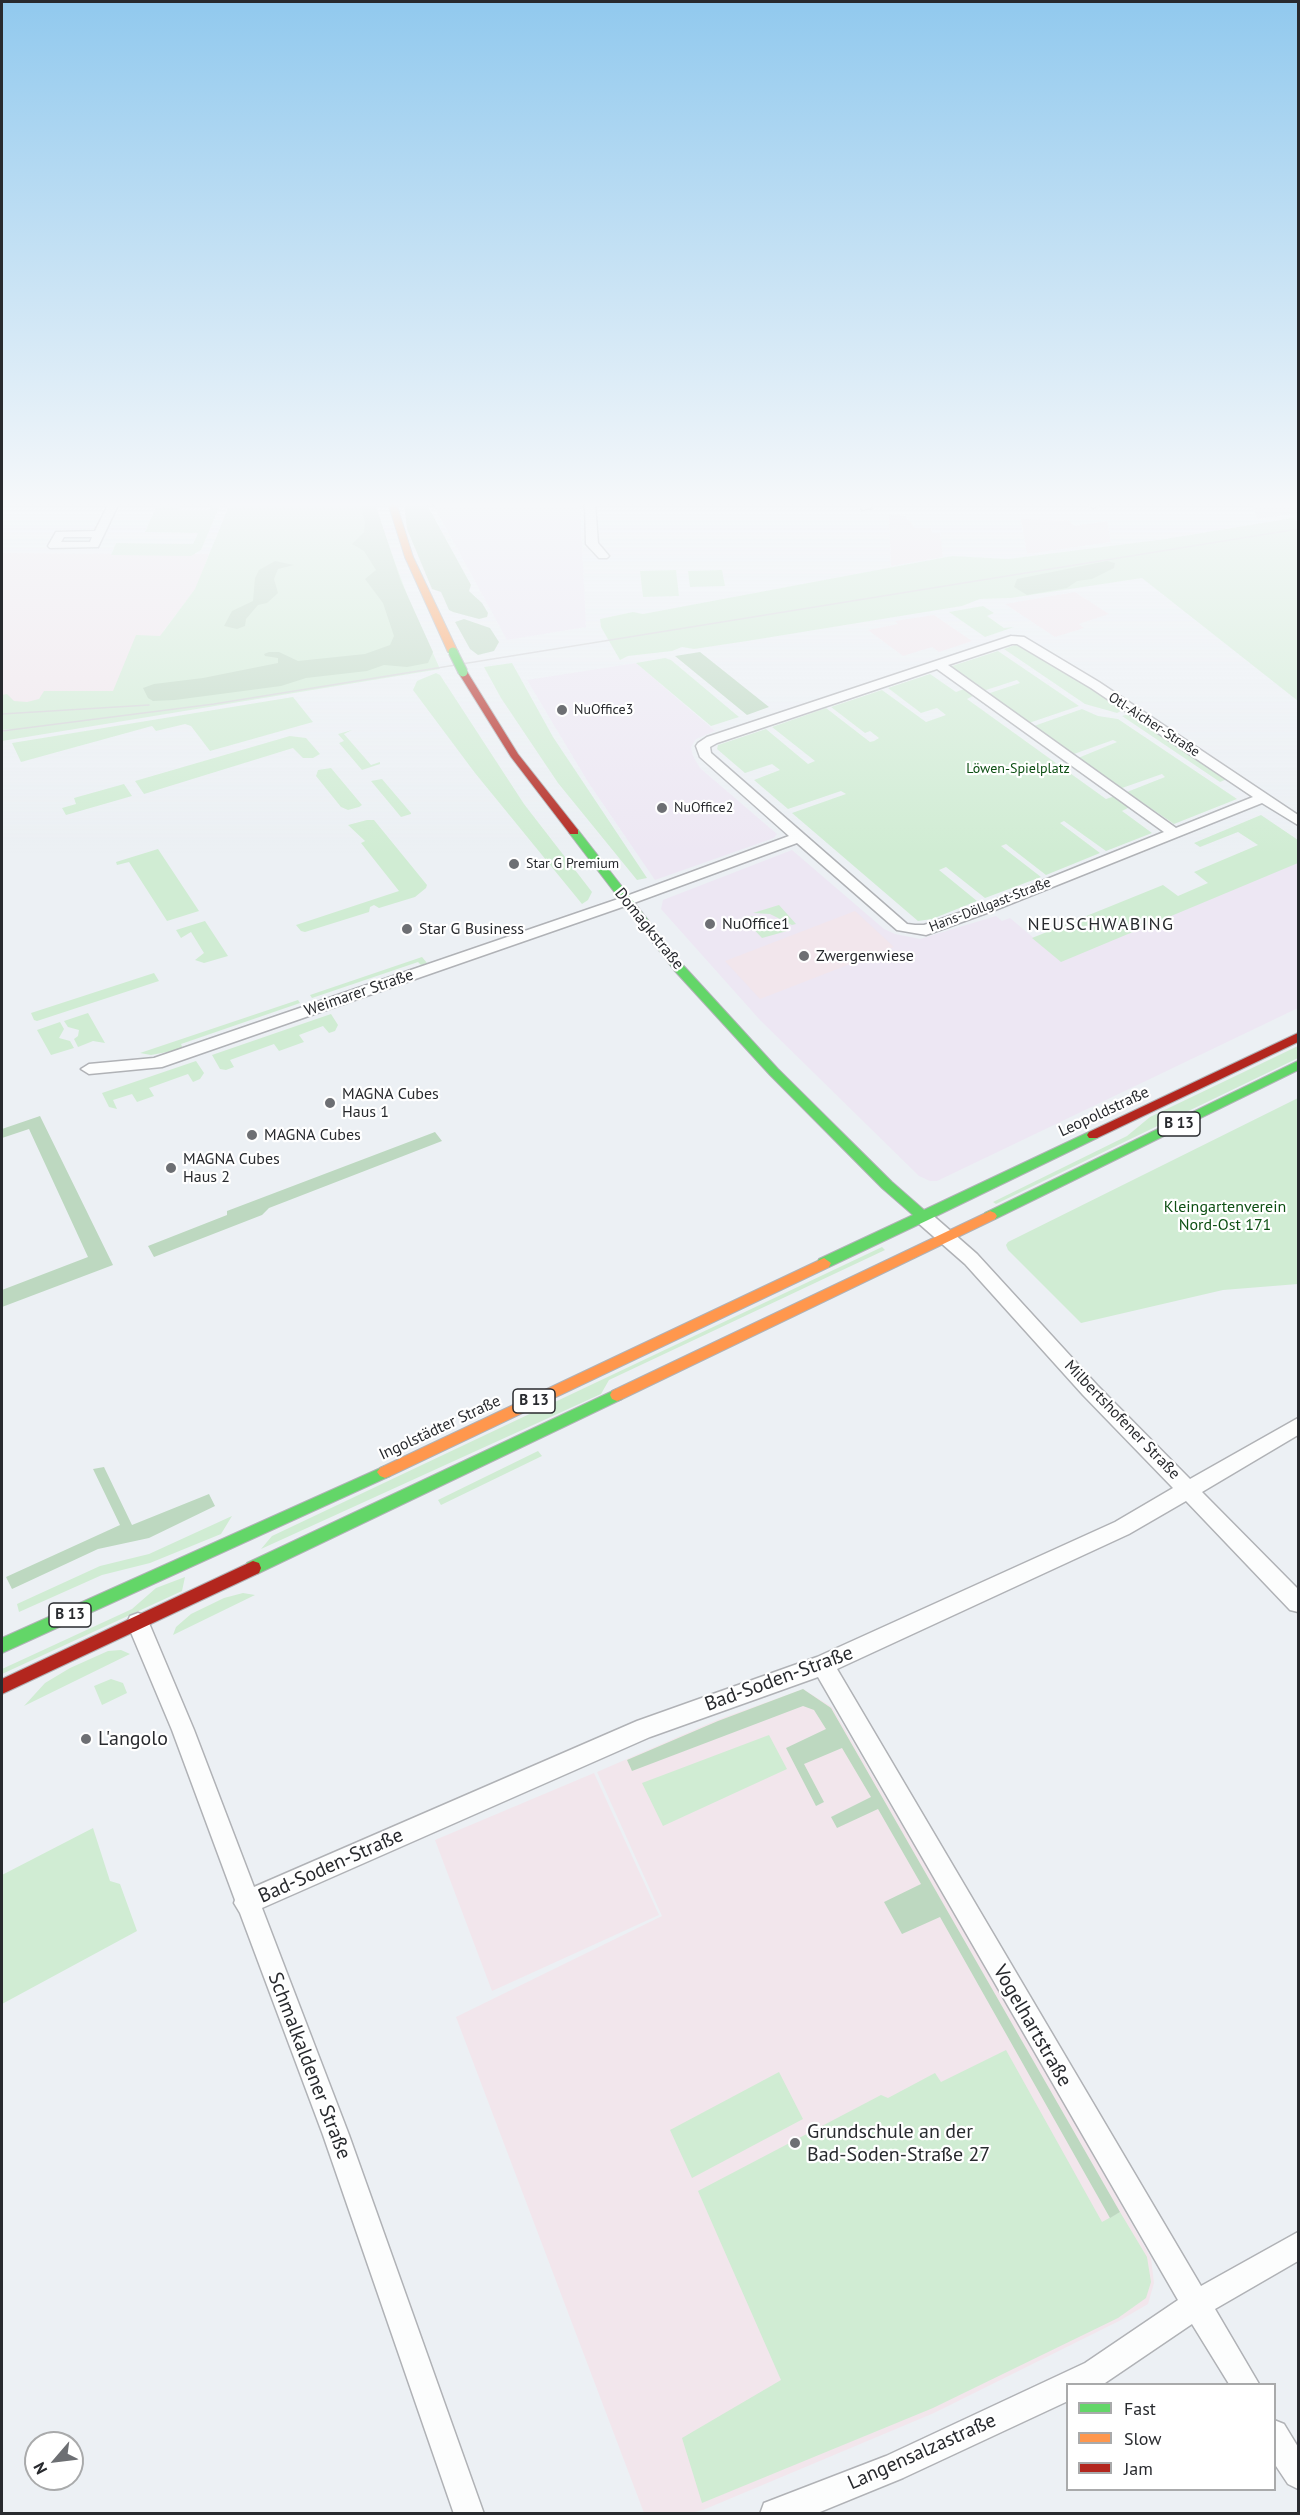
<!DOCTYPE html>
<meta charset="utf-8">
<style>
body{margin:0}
#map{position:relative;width:1300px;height:2515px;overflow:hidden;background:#ecf0f4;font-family:"PT Sans",sans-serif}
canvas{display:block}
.frame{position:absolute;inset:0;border:3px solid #282a2e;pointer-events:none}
.legend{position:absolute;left:1066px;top:2383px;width:210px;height:108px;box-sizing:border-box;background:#fff;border:2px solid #a9aaab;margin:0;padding:8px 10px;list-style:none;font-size:18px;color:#282a2e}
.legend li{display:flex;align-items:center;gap:12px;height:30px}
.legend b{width:30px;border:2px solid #a9aaab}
.north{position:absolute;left:24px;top:2431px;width:60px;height:60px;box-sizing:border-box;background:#fff;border:2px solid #a9aaab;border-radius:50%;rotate:242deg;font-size:16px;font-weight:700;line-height:24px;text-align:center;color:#282a2e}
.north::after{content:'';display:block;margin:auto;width:21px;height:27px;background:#6d6f73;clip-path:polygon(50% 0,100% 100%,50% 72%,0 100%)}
</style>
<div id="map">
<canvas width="1300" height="2515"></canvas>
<div class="frame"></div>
<ul class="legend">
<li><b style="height:8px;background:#63d668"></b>Fast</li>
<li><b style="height:8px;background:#ff974d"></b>Slow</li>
<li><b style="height:8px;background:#b3261e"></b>Jam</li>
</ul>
<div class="north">N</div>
</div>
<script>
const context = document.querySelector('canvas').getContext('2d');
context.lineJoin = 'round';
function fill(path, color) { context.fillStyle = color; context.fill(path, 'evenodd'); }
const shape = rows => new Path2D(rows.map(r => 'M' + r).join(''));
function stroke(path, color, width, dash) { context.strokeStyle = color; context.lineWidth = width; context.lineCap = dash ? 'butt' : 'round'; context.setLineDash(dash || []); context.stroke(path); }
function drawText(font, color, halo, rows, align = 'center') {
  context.font = font + ' "PT Sans",sans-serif'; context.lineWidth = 4.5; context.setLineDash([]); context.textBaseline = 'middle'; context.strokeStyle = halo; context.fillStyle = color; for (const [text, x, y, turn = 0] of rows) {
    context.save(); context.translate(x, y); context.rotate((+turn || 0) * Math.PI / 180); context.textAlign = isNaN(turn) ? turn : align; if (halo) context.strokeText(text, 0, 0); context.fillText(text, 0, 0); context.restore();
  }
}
const commercial = shape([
 [432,503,580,503,586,627,507,640],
 [636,663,715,731,696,739,691,747,693,756,700,768,777,834,774,838,655,880,588,782,527,680],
 [792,850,884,929,895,934,920,939,996,916,1002,921,1010,918,1061,961,1295,860,1298,863,1298,1008,937,1181,930,1181,919,1176,760,1020,661,909,663,900]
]);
const education = shape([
 [1252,503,1298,503,1298,513,1257,519],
 [889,515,905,516,915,528,931,528,932,533,940,533,943,557,891,566],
 [1021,519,1069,521,1074,526,1107,521,1111,542,1027,554],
 [2,553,209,554,196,589,164,630,154,699,2,708],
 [1075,592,1109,614,1079,624,1084,628,1055,637,1005,604],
 [934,615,972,641,939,652,932,647,903,656,868,630,898,624,895,621],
 [855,911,894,947,760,999,725,961],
 [803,1689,832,1707,1022,2028,1151,2258,1154,2283,1148,2304,1119,2321,934,2413,703,2510,691,2513,644,2513,456,2017,662,1916,597,1772,717,1720],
 [594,1773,659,1915,492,1991,435,1840]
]);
const green = shape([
 [213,503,221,503,201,550,191,556,111,555,116,543,193,544,198,533,145,532,157,505,180,505,179,510,209,510],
 [230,503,373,503,409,600,440,669,2,741,2,732,11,729,2,730,2,695,7,694,14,701,27,702,39,699,44,691,113,691,136,635,160,636,195,589],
 [1292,518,1298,522,1298,701,1142,578,1011,598,980,599,962,606,747,641,694,649,682,647,672,651,628,656,620,660,601,627,600,619,633,612,643,614,952,556,1008,559,1165,539],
 [676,570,679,596,643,597,640,571],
 [722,570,725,586,690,587,688,571],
 [983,606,994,613,987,616,1004,628,1014,627,985,637,949,612],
 [1020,643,1025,645,1123,710,1117,713,1085,704,1004,649],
 [998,651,1079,706,1029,723,987,694,1020,683,1017,680,983,691,949,667],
 [665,658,671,660,739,717,711,726,636,663],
 [512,663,553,737,647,878,637,880,558,783,501,698,484,667],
 [436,673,440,675,524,804,592,892,588,900,582,904,475,773,413,690,417,681],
 [930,674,956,692,964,689,973,696,967,699,1106,799,1115,796,1130,807,1122,811,1152,833,1106,851,1064,821,1060,823,1100,853,1046,875,1006,844,1001,846,1041,877,985,898,946,867,939,870,977,901,932,919,918,921,792,813,846,794,841,791,788,809,754,780,780,770,772,764,745,773,717,749,718,745,766,729,808,764,815,761,772,727,826,708,870,742,874,741,879,738,870,731,865,733,831,707,882,690,926,722,946,715,937,708,921,713,888,688],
 [293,697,313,722,210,751,191,726,185,724,156,731,152,726,21,762,12,743],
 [1082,709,1098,716,1118,719,1237,799,1174,824,1127,792,1165,777,1162,774,1122,788,1078,758,1117,742,1113,740,1074,754,1034,726],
 [1129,714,1227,779,1220,782,1122,716],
 [352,730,344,734,371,765,380,762,380,764,362,770,339,743,344,741,338,734],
 [290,736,306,738,320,754,313,758,303,758,293,748,144,794,135,781],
 [331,768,362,805,359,807,348,810,341,807,316,776,318,770],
 [382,779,411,813,411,814,401,817,371,781],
 [124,784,132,796,66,815,62,808,76,804,74,798],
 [1261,815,1298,840,1298,863,1061,962,1032,938,1163,885,1178,896,1208,883,1194,872,1258,845,1238,832,1200,847,1194,843],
 [367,820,374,820,427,885,426,888,415,897,379,908,374,905,370,907,369,912,305,932,301,931,296,925,399,891,361,843,365,841,348,825],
 [158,849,199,911,167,921,129,862,117,865,116,862],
 [779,905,796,924,792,925,770,914,753,913],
 [748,916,762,918,787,931,762,938,744,919],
 [205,921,228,956,204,963,195,960,204,953,191,932,181,938,176,930],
 [422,957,427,963,421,965,418,962,312,998,310,995],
 [154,973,159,981,37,1021,34,1020,31,1013],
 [298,1000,300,1003,181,1044,183,1049,151,1055,140,1053],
 [88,1013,105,1043,93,1041,78,1047,74,1039,78,1036,79,1030,68,1027,64,1021],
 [331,1014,338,1025,335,1031,329,1033,323,1026,299,1035,304,1042,279,1051,274,1044,230,1060,234,1067,226,1070,220,1069,212,1055],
 [60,1022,64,1029,59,1038,70,1041,74,1048,51,1055,37,1030],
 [1298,1046,1298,1058,996,1204,993,1202,1127,1136,1150,1117],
 [196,1061,204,1073,200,1079,193,1082,188,1074,149,1088,154,1096,137,1102,132,1094,113,1100,117,1109,109,1107,102,1093],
 [1298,1098,1298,1284,1223,1290,1081,1323,1008,1250,1006,1245,1008,1242],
 [882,1247,885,1250,609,1380,601,1394,261,1549,272,1536],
 [538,1451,542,1456,441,1505,438,1500],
 [232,1516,221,1534,150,1563,102,1575,19,1612,17,1604,100,1566,149,1554],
 [185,1577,182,1591,2,1674,2,1669,132,1609,156,1588],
 [243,1593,255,1595,173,1635,176,1627,191,1614,224,1598],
 [121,1650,130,1654,24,1706,45,1683,70,1668,108,1651],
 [111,1679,123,1683,127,1693,102,1705,94,1686],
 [769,1735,787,1769,663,1826,642,1783],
 [93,1828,110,1881,120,1884,137,1931,2,2004,2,1875],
 [1006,2050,1102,2222,1120,2212,1147,2257,1151,2282,1146,2298,1118,2318,933,2408,702,2503,682,2438,781,2380,698,2191,881,2095,888,2098,935,2073,941,2082],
 [779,2072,803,2119,692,2178,670,2130]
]);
const forest = shape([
 [360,503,375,503,400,579,433,652,428,663,407,667,384,665,367,671,306,678,281,686,175,700,153,701,148,698,143,688,154,684,203,678,278,663,278,658,265,656,264,654,269,652,279,652,298,661,365,654,390,645,394,636,383,603,365,579,376,570,364,551,352,544,364,532,365,522],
 [404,503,426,503,471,585,469,591,482,603,488,613,487,617,479,619,453,612,449,610,441,592,432,589,407,529],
 [275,561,294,565,278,569,274,579,278,593,267,603,258,605,246,619,245,626,237,629,224,626,232,611,253,601,255,578,259,570],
 [1107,561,1115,563,1114,568,1092,579,1077,581,1067,588,1027,595,1014,587,1017,579],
 [464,619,490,628,499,642,494,651,478,655,470,649,455,622],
 [700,652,769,707,747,715,675,656],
 [40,1116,113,1265,2,1307,2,1290,88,1257,29,1129,2,1138,2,1129],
 [435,1132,442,1141,269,1208,262,1215,154,1257,148,1246,227,1215,227,1211],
 [104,1467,132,1525,209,1494,215,1506,149,1538,98,1549,12,1589,6,1577,120,1525,93,1469],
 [803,1689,831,1708,1120,2212,1110,2218,940,1917,902,1934,884,1902,921,1884,878,1809,837,1828,831,1817,871,1797,842,1748,804,1764,824,1802,816,1806,786,1748,826,1729,814,1710,803,1706,632,1771,627,1760,718,1721]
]);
const street = shape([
 [109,503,119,503,98,547,50,548,48,546,56,532,95,531,109,503],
 [64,537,92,537,90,542,61,542,64,537],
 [585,503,595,503,598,543,609,556,607,558,599,558,586,544,585,503],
 [860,503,870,503,871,508,862,510,860,503],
 [1088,503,1098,503,1098,505,1093,508,1088,503],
 [1011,636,1024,637,1099,682,1298,815,1298,825,1262,803,995,910,926,935,897,930,797,843,631,904,162,1067,89,1074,81,1069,89,1064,154,1058,621,898,789,836,700,757,696,746,698,743,707,737,1011,636],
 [1012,644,1017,644,1091,688,1253,797,1176,828,948,665,1012,644],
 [937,669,1164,832,985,904,924,925,915,925,907,924,711,753,710,747,717,743,937,669],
 [923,1211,929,1212,977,1254,1097,1385,1190,1479,1298,1418,1298,1435,1202,1492,1298,1589,1298,1612,1290,1610,1186,1501,1129,1534,837,1669,1201,2286,1298,2232,1298,2261,1215,2309,1259,2384,1229,2384,1192,2324,1105,2383,1068,2384,1068,2401,903,2478,815,2514,760,2514,764,2503,886,2456,1085,2363,1178,2300,818,1677,650,1737,262,1908,349,2135,484,2514,454,2514,323,2135,240,1913,234,1903,235,1900,172,1730,127,1623,130,1616,138,1613,146,1616,194,1730,254,1887,637,1721,817,1657,1115,1522,1173,1488,1083,1395,965,1264,917,1222,914,1217,917,1212,923,1211],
 [1274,2420,1284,2424,1298,2447,1298,2489,1288,2484,1274,2463,1274,2420]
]);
const fast = shape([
 [574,829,578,830,682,964,778,1069,892,1182,924,1210,1089,1132,1097,1132,1099,1135,1097,1138,928,1220,829,1267,819,1267,817,1263,819,1259,913,1215,882,1188,770,1075,674,970,570,834,569,832,574,829],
 [1298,1061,1298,1070,995,1219,985,1219,983,1216,985,1213,1298,1061],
 [617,1389,622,1391,624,1395,622,1399,259,1573,253,1575,247,1573,245,1568,247,1563,617,1389],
 [385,1466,390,1468,393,1472,390,1476,2,1653,2,1638,385,1466]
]);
const slow = shape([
 [388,503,396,503,413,557,458,652,456,654,448,652,405,557,388,503],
 [990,1211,995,1213,997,1216,995,1219,622,1399,617,1401,612,1399,610,1395,612,1391,990,1211],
 [824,1258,831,1263,829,1267,390,1476,385,1478,380,1476,377,1472,380,1468,824,1258]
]);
const jam = shape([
 [460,670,466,670,518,754,578,830,578,834,570,834,511,757,458,672,460,670],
 [1298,1033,1298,1042,1097,1138,1089,1138,1087,1135,1089,1132,1298,1033],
 [253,1561,259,1563,261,1568,259,1573,2,1694,2,1679,253,1561]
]);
const tram = shape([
 [2,714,149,705],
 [2,731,214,704,1298,529]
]);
const fastBridge = shape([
 [453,652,463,672]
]);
const markers = [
 [562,710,6,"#6d6f73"],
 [662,808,6,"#6d6f73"],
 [514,864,6,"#6d6f73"],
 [710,924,6,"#6d6f73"],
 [407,929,6,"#6d6f73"],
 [804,956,6,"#6d6f73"],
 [330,1103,6,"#6d6f73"],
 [252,1135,6,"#6d6f73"],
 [171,1168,6,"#6d6f73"],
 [86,1739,6,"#6d6f73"],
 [795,2143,6,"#6d6f73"]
];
const farPoinames = [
 ["NuOffice3",574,710],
 ["NuOffice2",674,808],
 ["Star G Premium",526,864]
];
const farStreetnames = [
 ["Otl-Aicher-Straße",1154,725,33],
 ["Hans-Döllgast-Straße",990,905,-21]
];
const farParknames = [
 ["Löwen-Spielplatz",1018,769]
];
const shields = [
 [1179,1124,42],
 [534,1401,42],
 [70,1615,42]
];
const shieldNames = [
 ["B 13",1179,1124],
 ["B 13",534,1401],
 ["B 13",70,1615]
];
const poiNames = [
 ["NuOffice1",722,924],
 ["Star G Business",419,929],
 ["Zwergenwiese",816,956],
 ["MAGNA Cubes",342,1094],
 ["Haus 1",342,1112],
 ["MAGNA Cubes",264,1135],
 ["MAGNA Cubes",183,1159],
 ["Haus 2",183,1177]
];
const streetNames = [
 ["Domagkstraße",649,929,51],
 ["Weimarer Straße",359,993,-19],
 ["Leopoldstraße",1104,1112,-25],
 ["Milbertshofener Straße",1122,1420,46],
 ["Ingolstädter Straße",440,1428,-25]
];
const parkNames = [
 ["Kleingartenverein",1225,1207],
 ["Nord-Ost 171",1225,1225]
];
const neighbourhoodNames = [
 ["NEUSCHWABING",1101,925]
];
const nearStreetnames = [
 ["Bad-Soden-Straße",779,1679,-20],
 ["Bad-Soden-Straße",331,1866,-24],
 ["Vogelhartstraße",1032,2026,60],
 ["Schmalkaldener Straße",309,2066,69],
 ["Langensalzastraße",922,2452,-24]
];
const nearPoinames = [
 ["L'angolo",98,1739],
 ["Grundschule an der",807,2132],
 ["Bad-Soden-Straße 27",807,2155]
];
fill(commercial, '#ede7f3');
fill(education, '#f2e6ec');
fill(green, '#d0ecd3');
fill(forest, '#bdd8c0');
stroke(street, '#b0b2b6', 3);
stroke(fast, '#b0b2b6', 2);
stroke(slow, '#b0b2b6', 2);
stroke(jam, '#b0b2b6', 2);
fill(street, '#fcfdfd');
fill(fast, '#63d668');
fill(slow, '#ff974d');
fill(jam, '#b3261e');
stroke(tram, '#d2d3d5', 1.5);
stroke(fastBridge, '#b0b2b6', 11, []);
stroke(fastBridge, '#63d668', 9);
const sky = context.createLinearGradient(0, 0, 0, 855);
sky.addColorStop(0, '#91c9ee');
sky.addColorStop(0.59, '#f6f8fa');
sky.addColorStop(1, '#f6f8fa00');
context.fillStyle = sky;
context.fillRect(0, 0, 1300, 855);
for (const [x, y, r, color] of markers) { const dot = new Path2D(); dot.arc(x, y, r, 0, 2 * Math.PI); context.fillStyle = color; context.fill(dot); stroke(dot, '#fff', 2); }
drawText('14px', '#282a2e', '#fff', farPoinames, 'left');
drawText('14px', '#282a2e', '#fff', farStreetnames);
drawText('14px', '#0d4f13', '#fff', farParknames);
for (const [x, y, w] of shields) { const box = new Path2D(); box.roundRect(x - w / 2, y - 12, w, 24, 4.5); context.fillStyle = '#fff'; context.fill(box); stroke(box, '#282a2e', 1.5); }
drawText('bold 15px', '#282a2e', null, shieldNames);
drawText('16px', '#282a2e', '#fff', poiNames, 'left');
drawText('16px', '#282a2e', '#fff', streetNames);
drawText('16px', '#0d4f13', '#fff', parkNames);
context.letterSpacing = '1.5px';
drawText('18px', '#282a2e', '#fff', neighbourhoodNames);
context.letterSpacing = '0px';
drawText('20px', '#282a2e', '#fff', nearStreetnames);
drawText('20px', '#282a2e', '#fff', nearPoinames, 'left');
</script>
